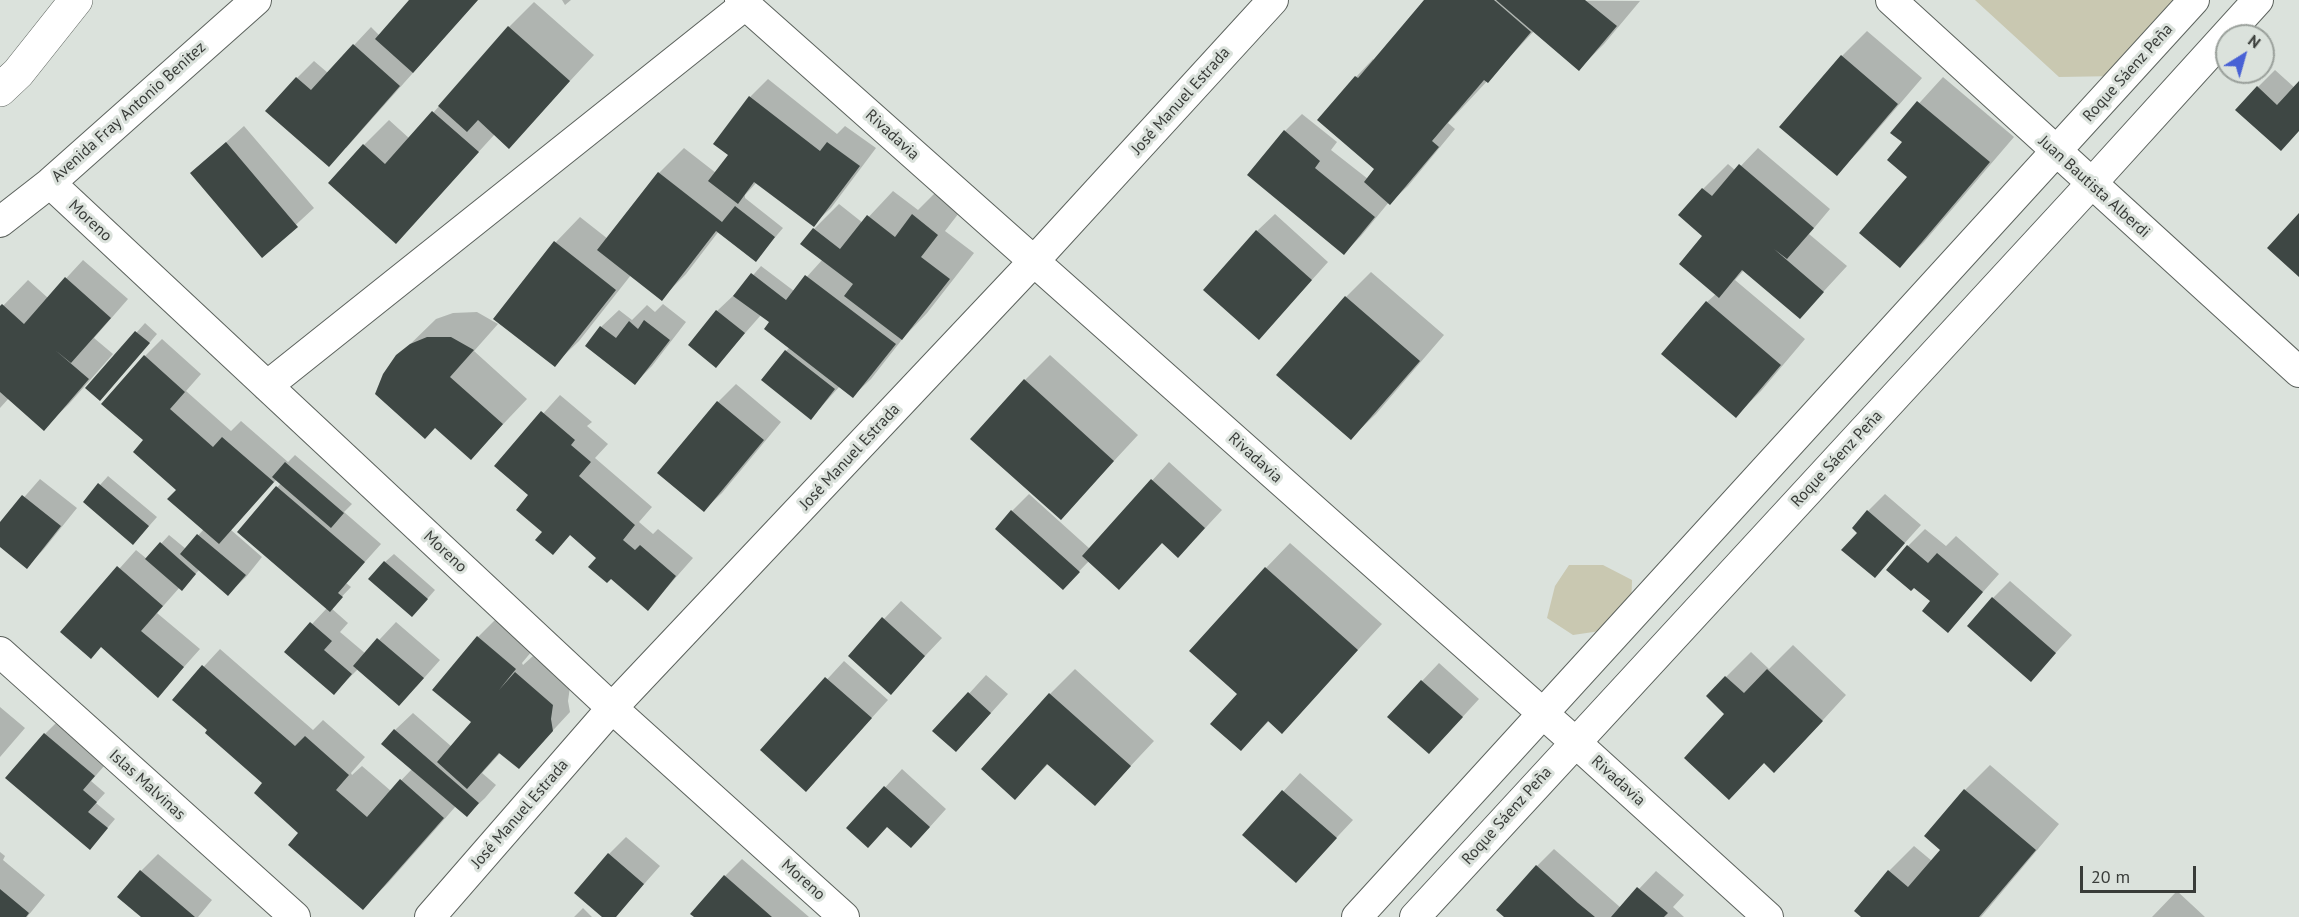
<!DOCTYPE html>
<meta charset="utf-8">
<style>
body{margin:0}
#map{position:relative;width:2299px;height:917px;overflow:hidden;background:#dbe2dc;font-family:"PT Sans",sans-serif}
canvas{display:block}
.north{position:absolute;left:2215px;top:24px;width:60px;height:60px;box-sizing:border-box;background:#dbe2dc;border:2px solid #9aa09b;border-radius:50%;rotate:37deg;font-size:16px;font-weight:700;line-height:24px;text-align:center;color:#393c39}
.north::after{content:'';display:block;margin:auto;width:21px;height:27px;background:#4861d5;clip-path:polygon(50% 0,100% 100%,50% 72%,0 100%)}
.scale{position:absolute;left:2080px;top:866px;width:116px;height:27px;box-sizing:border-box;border:3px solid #393c39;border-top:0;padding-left:8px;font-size:18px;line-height:21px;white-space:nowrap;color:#393c39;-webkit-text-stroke:4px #dbe2dc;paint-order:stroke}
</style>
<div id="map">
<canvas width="2299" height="917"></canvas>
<div class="north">N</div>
<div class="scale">20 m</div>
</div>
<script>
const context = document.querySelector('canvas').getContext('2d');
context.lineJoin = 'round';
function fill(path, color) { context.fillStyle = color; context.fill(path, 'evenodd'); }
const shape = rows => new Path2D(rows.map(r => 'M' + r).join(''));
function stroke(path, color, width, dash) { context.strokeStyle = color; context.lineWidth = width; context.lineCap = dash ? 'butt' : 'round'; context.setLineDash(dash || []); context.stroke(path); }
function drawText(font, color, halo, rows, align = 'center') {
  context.font = font + ' "PT Sans",sans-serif'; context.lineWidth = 6; context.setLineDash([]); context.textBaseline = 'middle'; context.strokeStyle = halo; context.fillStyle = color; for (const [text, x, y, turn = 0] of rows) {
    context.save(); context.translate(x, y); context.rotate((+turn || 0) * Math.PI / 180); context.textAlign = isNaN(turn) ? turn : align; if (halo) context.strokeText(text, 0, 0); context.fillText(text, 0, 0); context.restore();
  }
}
const green = shape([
 [1975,0,2185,0,2118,76,2059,77],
 [1569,565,1603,565,1632,580,1631,610,1607,630,1573,635,1547,618,1555,586]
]);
const shadow = shape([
 [411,0,478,0,346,148,297,78,314,61,328,73,371,27,380,36],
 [562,0,571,0,565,5],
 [1426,0,1640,1,1604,44,1579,69,1534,31,1448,123,1455,129,1408,186,1390,203,1389,202,1361,236,1344,253,1285,131,1302,114,1337,142,1331,150,1368,179,1377,169,1319,120,1356,77,1373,59,1375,61],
 [534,2,594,55,509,147,495,134,396,242,364,145,389,120,410,139,509,27],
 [1867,31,1922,78,1861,149,1836,174,1842,56],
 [2275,70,2295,88,2299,84,2299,131,2258,87],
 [1943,77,2014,137,1924,242,1900,266,1909,177,1904,142,1892,133],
 [768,79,837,134,845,126,876,148,831,208,813,225,757,182,745,195,745,198,783,228,756,260,719,231,686,274,661,299,631,275,579,341,554,365,495,318,556,242,580,217,608,239,659,173,684,148,716,173,730,155,716,144,751,96],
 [244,126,314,208,262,256,192,173],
 [1758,148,1830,209,1809,234,1847,266,1800,317,1744,270,1735,280,1805,339,1761,391,1736,416,1707,302,1716,294,1704,236,1703,189,1728,164,1736,171],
 [938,190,962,209,945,231,974,253,927,313,904,337,871,379,853,396,840,386,811,418,786,351,790,347,775,317,761,315,716,366,690,345,717,311,735,294,736,295,761,266,794,291,823,259,814,229,839,204,863,223,893,191,918,210],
 [1275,214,1328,262,1276,320,1257,231],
 [83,260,128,299,94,338,113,354,69,404,44,428,9,398,0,408,0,309,28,280,48,298],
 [1371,272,1444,335,1376,414,1351,438,1278,375,1346,297],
 [663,304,686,322,652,366,635,383,601,327,619,310,632,320,647,305,655,312],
 [477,312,498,324,474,351,527,399,471,458,398,356,436,319,453,313],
 [145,323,157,334,109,390,87,388],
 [162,339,201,374,186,391,231,431,241,421,288,462,295,455,352,504,344,512,381,544,346,583,351,587,331,608,348,623,340,632,366,654,396,622,440,660,416,687,358,669,334,693,286,652,327,608,239,532,281,483,277,479,231,530,262,557,246,577,228,594,200,569,190,580,180,587,157,613,200,649,158,696,102,646,63,632,136,550,147,559,169,535,186,549,204,529,145,440,145,356],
 [1050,355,1138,435,1061,518,1025,380],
 [736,384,781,422,722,493,704,510,659,473,718,402],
 [560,395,592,422,587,426,608,444,595,458,652,507,639,522,653,534,658,529,693,558,648,609,598,558,571,534,552,553,530,495,496,466],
 [1169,462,1222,510,1196,538,1163,541,1089,561,1063,588,1012,511,1029,494,1090,549],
 [108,476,157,517,142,534,85,502],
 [40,479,77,508,44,549,27,567,0,545,0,525],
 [1885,494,1921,525,1875,576,1859,532,1868,511],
 [1925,529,1946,546,1956,536,1999,574,1948,631,1932,601,1914,586,1908,546],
 [1290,543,1382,624,1282,732,1269,721,1241,749,1239,694,1266,568],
 [394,554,435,590,421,606,385,562],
 [2010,581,2072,635,2031,680,1993,598],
 [901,601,942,638,891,692,850,655],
 [495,620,532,651,522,663,523,665,533,656,570,687,568,701,570,712,519,767,501,752,482,773,496,785,485,798,467,815,456,806,388,883,363,908,301,832,265,783,174,699,220,649,313,730,323,720,365,757,351,773,352,775,362,766,391,791,413,768,395,730,413,713,452,747,473,722,478,637],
 [1793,645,1846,695,1799,746,1765,762,1729,798,1726,677,1751,652,1769,669],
 [844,661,888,700,806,790,762,750],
 [1439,663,1479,699,1446,735,1389,716],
 [1075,669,1154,741,1095,804,1049,763,1015,798,1050,694],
 [986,675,1008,694,973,733,935,731],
 [0,707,25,728,0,757],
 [62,717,111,758,91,781,105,793,96,803,115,819,98,839,45,734],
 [1990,765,2059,824,1981,917,1863,917,1856,911,1889,871,1914,846,1932,861,1942,849,1965,790],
 [902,769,946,809,928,829,888,826,848,828],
 [1300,773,1353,820,1296,881,1244,835],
 [626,837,660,866,615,917,604,917,609,854],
 [1554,849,1621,908,1656,871,1684,895,1673,907,1684,917,1506,917,1537,866],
 [0,852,5,856,3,860,45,895,27,917,0,917],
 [158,854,212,900,198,917,143,917,141,871],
 [742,859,809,917,696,917,725,876],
 [2177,891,2205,917,2152,917],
 [583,908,592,917,574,917]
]);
const building = shape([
 [409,0,478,0,413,73,375,39],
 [1424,0,1494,0,1531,32,1488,83,1484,80,1432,141,1439,147,1390,205,1364,182,1374,169,1317,120,1355,76,1358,78],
 [1496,0,1585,0,1617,26,1579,71],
 [508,26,570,81,509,149,478,120,467,132,438,106],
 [353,44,400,86,329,167,265,111,296,77,311,90],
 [1841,55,1898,104,1837,176,1779,127],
 [2299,81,2299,131,2281,151,2235,110,2257,86,2277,105],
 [749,96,820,151,827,142,860,166,814,227,754,182,738,204,708,181,728,155,713,144],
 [1917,101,1990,162,1900,268,1859,233,1907,177,1887,160,1902,142,1890,133],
 [432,111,479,152,396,244,328,183,363,144,385,164],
 [1284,130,1320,161,1315,168,1375,217,1344,255,1247,175],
 [226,142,298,227,262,258,190,173],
 [1739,164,1814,228,1787,259,1774,249,1824,292,1800,319,1742,270,1719,298,1679,264,1702,236,1678,215,1702,188,1712,196],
 [658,172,722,222,735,206,775,237,756,262,716,231,662,301,597,250],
 [2299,213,2299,277,2267,248],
 [912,214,938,235,921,257,950,279,902,340,844,296,853,284,800,244,813,228,840,249,867,215,895,237],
 [1256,230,1312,280,1259,340,1203,290],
 [554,241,616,290,555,367,493,319],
 [751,273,786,300,805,275,896,344,853,398,764,329,769,322,733,296],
 [65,277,111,318,71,363,55,350,89,379,44,431,0,392,0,306,2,304,24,324],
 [1345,296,1420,361,1351,440,1276,375],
 [1706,301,1781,365,1736,418,1661,354],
 [716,310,745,333,716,368,688,345],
 [644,320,670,340,635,385,585,346,600,326,616,338,629,321,638,329],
 [135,331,150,343,100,401,85,388],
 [427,337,451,337,474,350,450,377,503,424,471,460,435,428,425,439,375,394,383,374,396,355,410,344],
 [785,350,835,389,811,420,761,380],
 [144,355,185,392,170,409,213,447,222,437,274,482,219,544,167,499,176,490,133,452,143,440,101,404],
 [1024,379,1114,461,1061,520,970,439],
 [717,401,764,440,704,512,657,473],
 [541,411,575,440,571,445,591,462,579,476,635,525,623,540,635,550,640,545,676,576,648,611,611,579,607,583,588,567,596,558,570,535,553,555,535,540,542,532,516,510,528,495,494,466],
 [285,462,344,513,331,528,272,477],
 [1151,479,1205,528,1178,558,1162,543,1119,590,1082,556],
 [98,483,149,526,133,545,83,502],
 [276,486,365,562,338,593,343,597,330,612,237,532],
 [22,495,61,526,27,569,0,547,0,522],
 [1011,510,1080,572,1063,590,995,529],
 [1867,510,1905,543,1875,578,1841,550,1857,533,1852,528],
 [197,534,246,575,228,596,180,554],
 [160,542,196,574,182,591,145,559],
 [1907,545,1928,563,1937,553,1983,592,1948,633,1922,611,1930,601,1914,588,1911,591,1886,570],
 [384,561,428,599,412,617,368,579],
 [117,566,163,606,141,631,184,667,158,698,101,647,91,659,60,632],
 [1265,567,1358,650,1282,734,1268,721,1241,751,1210,724,1237,694,1189,651],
 [1992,597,2056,653,2031,682,1967,626],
 [882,617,925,656,891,695,848,656],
 [310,622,332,641,324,650,352,674,334,695,284,652],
 [477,636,516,669,499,690,515,672,553,705,551,719,553,731,519,769,499,753,467,789,437,762,471,722,432,690],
 [377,638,424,678,399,706,353,666],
 [202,665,295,746,305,736,349,775,336,790,367,817,400,779,444,818,363,910,288,845,298,833,254,793,262,783,205,733,207,730,172,700],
 [1767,669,1823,721,1774,773,1764,763,1729,800,1684,758,1724,714,1706,696,1725,676,1744,693],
 [825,677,872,718,806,792,760,750],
 [1421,680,1463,717,1429,754,1387,717],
 [968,692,991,713,956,752,932,731],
 [1049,693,1131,766,1095,806,1047,764,1015,800,981,769],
 [394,729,479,803,467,817,381,744],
 [44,733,95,776,83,790,97,802,88,812,108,828,90,850,5,778],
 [884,786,930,827,911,848,887,827,868,848,846,828],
 [1964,789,2036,850,1979,917,1861,917,1854,911,1888,870,1908,887,1940,850,1924,836],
 [1282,790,1337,838,1296,883,1242,835],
 [608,853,644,884,616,917,602,917,574,893],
 [1536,865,1578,903,1595,917,1504,917,1496,910],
 [140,870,195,917,141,917,117,897],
 [724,875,772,917,694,917,690,914],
 [1637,887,1668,913,1664,917,1611,917],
 [0,889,29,913,26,917,0,917]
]);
const minor = shape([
 [740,0,1575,742,1768,917],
 [1891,0,2299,372],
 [50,183,612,708,844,917],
 [0,222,50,183,256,0],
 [267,386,745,5],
 [0,652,295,917],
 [430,917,612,708,1034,261,1273,0],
 [1357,917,2194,0],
 [1415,917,2091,184,2258,0]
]);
const secondary = shape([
 [0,90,18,73,76,0]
]);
const streetNames = [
 ["Roque Sáenz Peña",2128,73,-48],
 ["José Manuel Estrada",1181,101,-48],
 ["Avenida Fray Antonio Benitez",129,112,-42],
 ["Rivadavia",892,135,42],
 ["Juan Bautista Alberdi",2094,187,42],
 ["Moreno",90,221,43],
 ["José Manuel Estrada",850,457,-47],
 ["Rivadavia",1255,458,42],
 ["Roque Sáenz Peña",1837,459,-47],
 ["Moreno",445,552,43],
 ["Rivadavia",1618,781,42],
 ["Islas Malvinas",147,785,42],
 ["José Manuel Estrada",520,814,-49],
 ["Roque Sáenz Peña",1507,816,-48],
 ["Moreno",803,880,42]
];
fill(green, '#c9c8b1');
fill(shadow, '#0003');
fill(building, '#3e4744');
stroke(minor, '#5c625d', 32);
stroke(secondary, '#5c625d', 34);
stroke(minor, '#fff', 30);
stroke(secondary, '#fff', 33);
drawText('16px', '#393c39', '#dbe2dc', streetNames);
</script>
